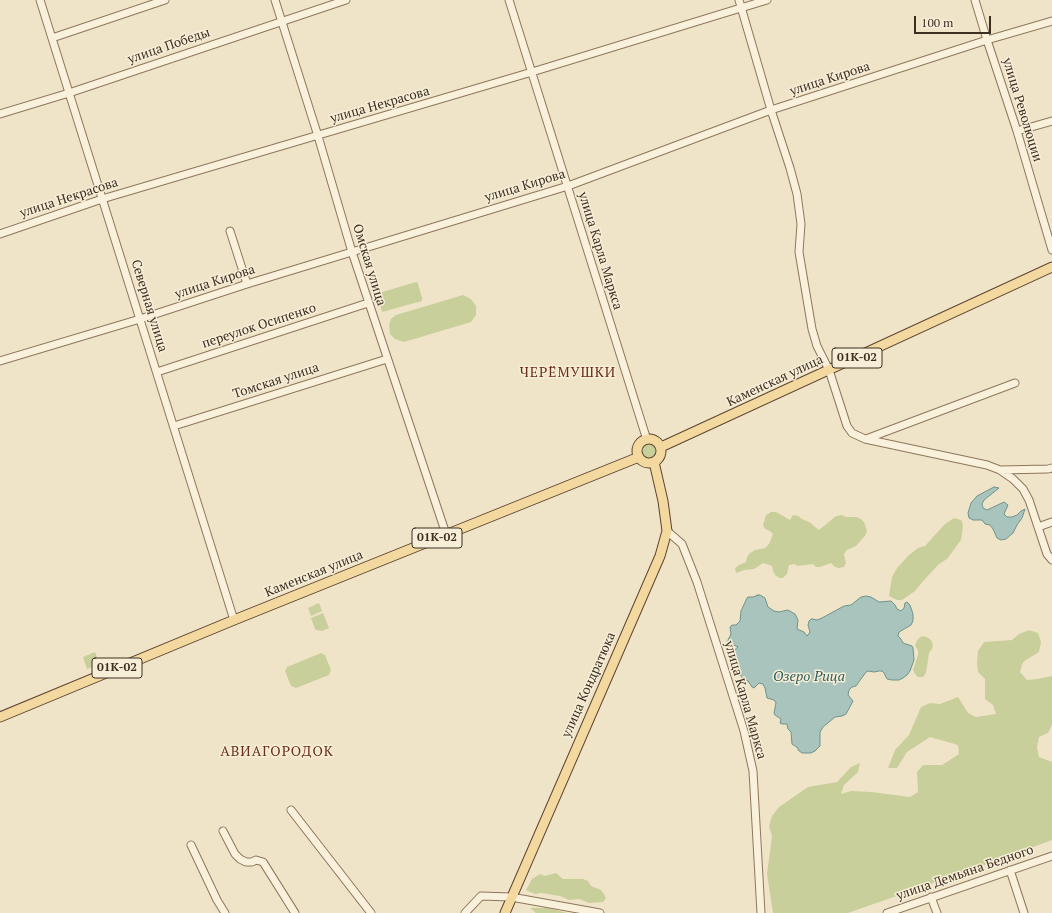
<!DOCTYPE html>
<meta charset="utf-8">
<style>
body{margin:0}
#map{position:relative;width:1052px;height:913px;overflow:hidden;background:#f0e4c8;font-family:"PT Serif",serif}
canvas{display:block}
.scale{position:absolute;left:914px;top:16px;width:77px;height:18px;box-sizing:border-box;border:2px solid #3d2e20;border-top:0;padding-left:5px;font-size:12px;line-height:14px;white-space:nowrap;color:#3d2e20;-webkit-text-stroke:3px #f7eed8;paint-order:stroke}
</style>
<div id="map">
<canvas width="1052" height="913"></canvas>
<div class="scale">100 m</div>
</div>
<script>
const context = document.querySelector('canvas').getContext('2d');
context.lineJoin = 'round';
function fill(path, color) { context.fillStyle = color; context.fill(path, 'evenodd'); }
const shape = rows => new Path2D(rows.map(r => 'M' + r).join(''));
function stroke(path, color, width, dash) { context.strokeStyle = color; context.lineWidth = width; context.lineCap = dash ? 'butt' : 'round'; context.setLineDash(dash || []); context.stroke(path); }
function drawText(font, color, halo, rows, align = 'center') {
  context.font = font + ' "PT Serif",serif'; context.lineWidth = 3; context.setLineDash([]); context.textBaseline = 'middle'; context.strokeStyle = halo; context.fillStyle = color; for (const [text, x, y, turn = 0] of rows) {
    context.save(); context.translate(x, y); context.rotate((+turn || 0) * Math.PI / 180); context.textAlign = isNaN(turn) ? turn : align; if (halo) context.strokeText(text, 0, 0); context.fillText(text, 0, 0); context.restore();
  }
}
const green = shape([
 [416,282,418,283,418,284,422,298,422,301,382,312,377,295,379,293],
 [463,295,471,299,476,306,476,315,471,322,404,342,395,339,390,334,389,325,391,319,396,315],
 '639 451a10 10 0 1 1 20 0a10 10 0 1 1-20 0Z',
 [771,512,776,512,790,520,793,515,798,516,802,519,811,523,815,527,819,530,836,516,842,515,846,517,856,517,861,519,864,522,867,531,865,536,856,546,847,550,844,554,846,563,844,567,839,568,835,567,831,563,820,567,816,567,813,564,798,566,794,564,789,565,787,574,783,578,779,578,775,575,773,571,772,566,763,563,754,569,745,570,736,573,735,568,739,565,746,562,747,557,750,553,755,550,765,548,769,544,773,534,770,531,765,529,763,525,766,515],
 [954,518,958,519,962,521,963,526,961,540,947,559,939,564,925,579,915,591,902,600,897,600,889,596,892,577,897,568,909,555,918,548,925,546,945,524],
 [319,603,322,611,311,616,308,608],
 [323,613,329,628,322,631,316,630,315,629,311,618],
 [1029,630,1038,633,1041,642,1039,652,1023,662,1020,672,1027,680,1037,679,1052,676,1052,725,1048,733,1039,737,1037,747,1039,757,1052,762,1052,840,979,867,963,875,945,879,848,913,773,913,767,874,772,836,769,826,772,816,779,807,808,787,837,782,851,767,860,763,858,772,844,785,841,794,851,791,871,792,910,797,918,792,917,772,923,765,942,765,959,754,958,745,930,737,907,752,897,768,888,768,895,750,909,735,921,707,930,703,940,704,958,697,968,713,976,717,996,714,993,705,985,699,985,679,978,672,977,663,978,651,984,642,1012,640,1019,634],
 [922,636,927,637,931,640,933,645,932,649,929,653,926,673,923,677,918,677,915,674,913,670,918,655,918,650,915,646,917,640],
 [95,652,100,664,87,669,83,657],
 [321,653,325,655,331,670,329,675,296,688,291,686,285,671,287,667],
 [556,873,563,879,583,879,588,881,591,886,601,890,604,894,606,898,603,902,589,903,579,899,569,900,560,896,541,893,535,894,526,890,532,879,540,874,545,876],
 [530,908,548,908,567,913,536,913]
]);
const water = shape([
 [994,487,999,488,984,500,982,504,983,508,987,510,1004,502,1008,505,1004,514,1007,517,1012,517,1017,515,1021,511,1025,509,1022,518,1017,525,1013,533,1006,539,1001,540,997,538,993,529,990,525,985,524,982,520,973,520,969,518,968,513,971,503,977,496,994,487],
 [758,595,760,595,765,598,768,607,774,611,779,612,788,610,795,614,798,620,797,629,804,632,807,636,810,632,808,625,809,621,811,619,813,619,817,620,822,618,844,606,851,605,861,597,866,596,871,597,879,602,891,601,895,605,897,609,901,611,904,608,905,603,907,602,910,605,913,614,913,621,911,625,899,632,898,636,901,639,903,643,912,646,913,648,914,660,910,671,907,675,903,678,899,680,892,680,887,679,884,673,882,671,879,671,874,672,868,671,866,672,856,686,852,687,849,690,848,695,853,701,852,703,846,714,842,716,835,717,823,727,820,732,820,746,815,751,811,753,802,753,798,750,798,748,792,744,791,732,788,729,787,724,782,724,780,723,781,719,775,715,774,713,776,703,774,700,767,698,765,688,763,684,759,683,754,688,752,687,748,681,744,680,741,676,738,665,731,659,731,657,732,652,738,647,734,645,729,647,728,645,728,640,731,634,730,627,732,625,736,625,740,621,741,611,747,598,748,597,753,597,758,595]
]);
const minor = shape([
 [40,0,234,620],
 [275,0,318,136,352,252,446,534],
 [509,0,647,440],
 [739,0,771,110,790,168,797,194,801,224,799,252,812,329,817,346,829,370,847,426,852,433,865,439,987,465,1000,470,1013,479,1023,489,1029,500,1047,554,1052,560],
 [975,0,987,40,1017,131,1052,250],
 [52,38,165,0],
 [0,114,69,93,346,0],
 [1017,131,1052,121],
 [230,231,247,284],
 [0,234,102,199,532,72,767,0],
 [0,361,140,319,247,284,568,186,771,110,987,40,1052,21],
 [157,372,368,303],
 [174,426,387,359],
 [866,439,1015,383],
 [1000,470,1048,469,1052,468],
 [1038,527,1052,522],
 [667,531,682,544,697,582,744,731,753,771,761,913],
 [291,810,371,913],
 [223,831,235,854,240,859,246,862,252,862,256,860,263,862,295,913],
 [191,845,217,900,225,913],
 [1010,870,1024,913],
 [931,897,937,913],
 [465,913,481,896,511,897,600,913],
 [887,913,1052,856]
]);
const major = shape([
 '637 451a12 12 0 1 1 24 0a12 12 0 1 1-24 0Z',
 [661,447,1052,267],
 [0,717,234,620,639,457],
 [505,913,660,556,667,531,663,501,654,462]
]);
const shields = [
 [857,358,50],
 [437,538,50],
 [117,668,50]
];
const shieldNames = [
 ["01К-02",857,358],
 ["01К-02",437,538],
 ["01К-02",117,668]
];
const streetNames = [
 ["улица Победы",169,46,-19],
 ["улица Кирова",830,79,-18],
 ["улица Некрасова",380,105,-16],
 ["улица Революции",1022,110,73],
 ["улица Кирова",525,186,-17],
 ["улица Некрасова",69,198,-18],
 ["улица Карла Маркса",600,251,73],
 ["Омская улица",369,265,73],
 ["улица Кирова",215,282,-18],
 ["Северная улица",149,306,73],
 ["переулок Осипенко",259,326,-18],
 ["Томская улица",276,381,-18],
 ["Каменская улица",775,381,-25],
 ["Каменская улица",314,574,-22],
 ["улица Кондратюка",589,685,-66],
 ["улица Карла Маркса",745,700,74],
 ["улица Демьяна Бедного",965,873,-19]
];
const neighbourhoodNames = [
 ["ЧЕРЁМУШКИ",568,373],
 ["АВИАГОРОДОК",277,752]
];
const waterNames = [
 ["Озеро Рица",809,677]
];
fill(green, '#c9cf9b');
fill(water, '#a9c4bc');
stroke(water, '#6f938a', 1);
stroke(minor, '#8d765c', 9);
stroke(major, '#5b4430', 11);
stroke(minor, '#faf1dc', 7);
stroke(major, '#f3d9a0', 9);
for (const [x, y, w] of shields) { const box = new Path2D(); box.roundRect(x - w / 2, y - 10, w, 20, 3); context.fillStyle = '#f7eed8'; context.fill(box); stroke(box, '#3d2e20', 1); }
drawText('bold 12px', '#3d2e20', null, shieldNames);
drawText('13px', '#3d2e20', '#f7eed8', streetNames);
context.letterSpacing = '1px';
drawText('14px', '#6b2e1e', '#f7eed8', neighbourhoodNames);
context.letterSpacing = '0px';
drawText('italic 14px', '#2f5d5a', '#f7eed8', waterNames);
</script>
